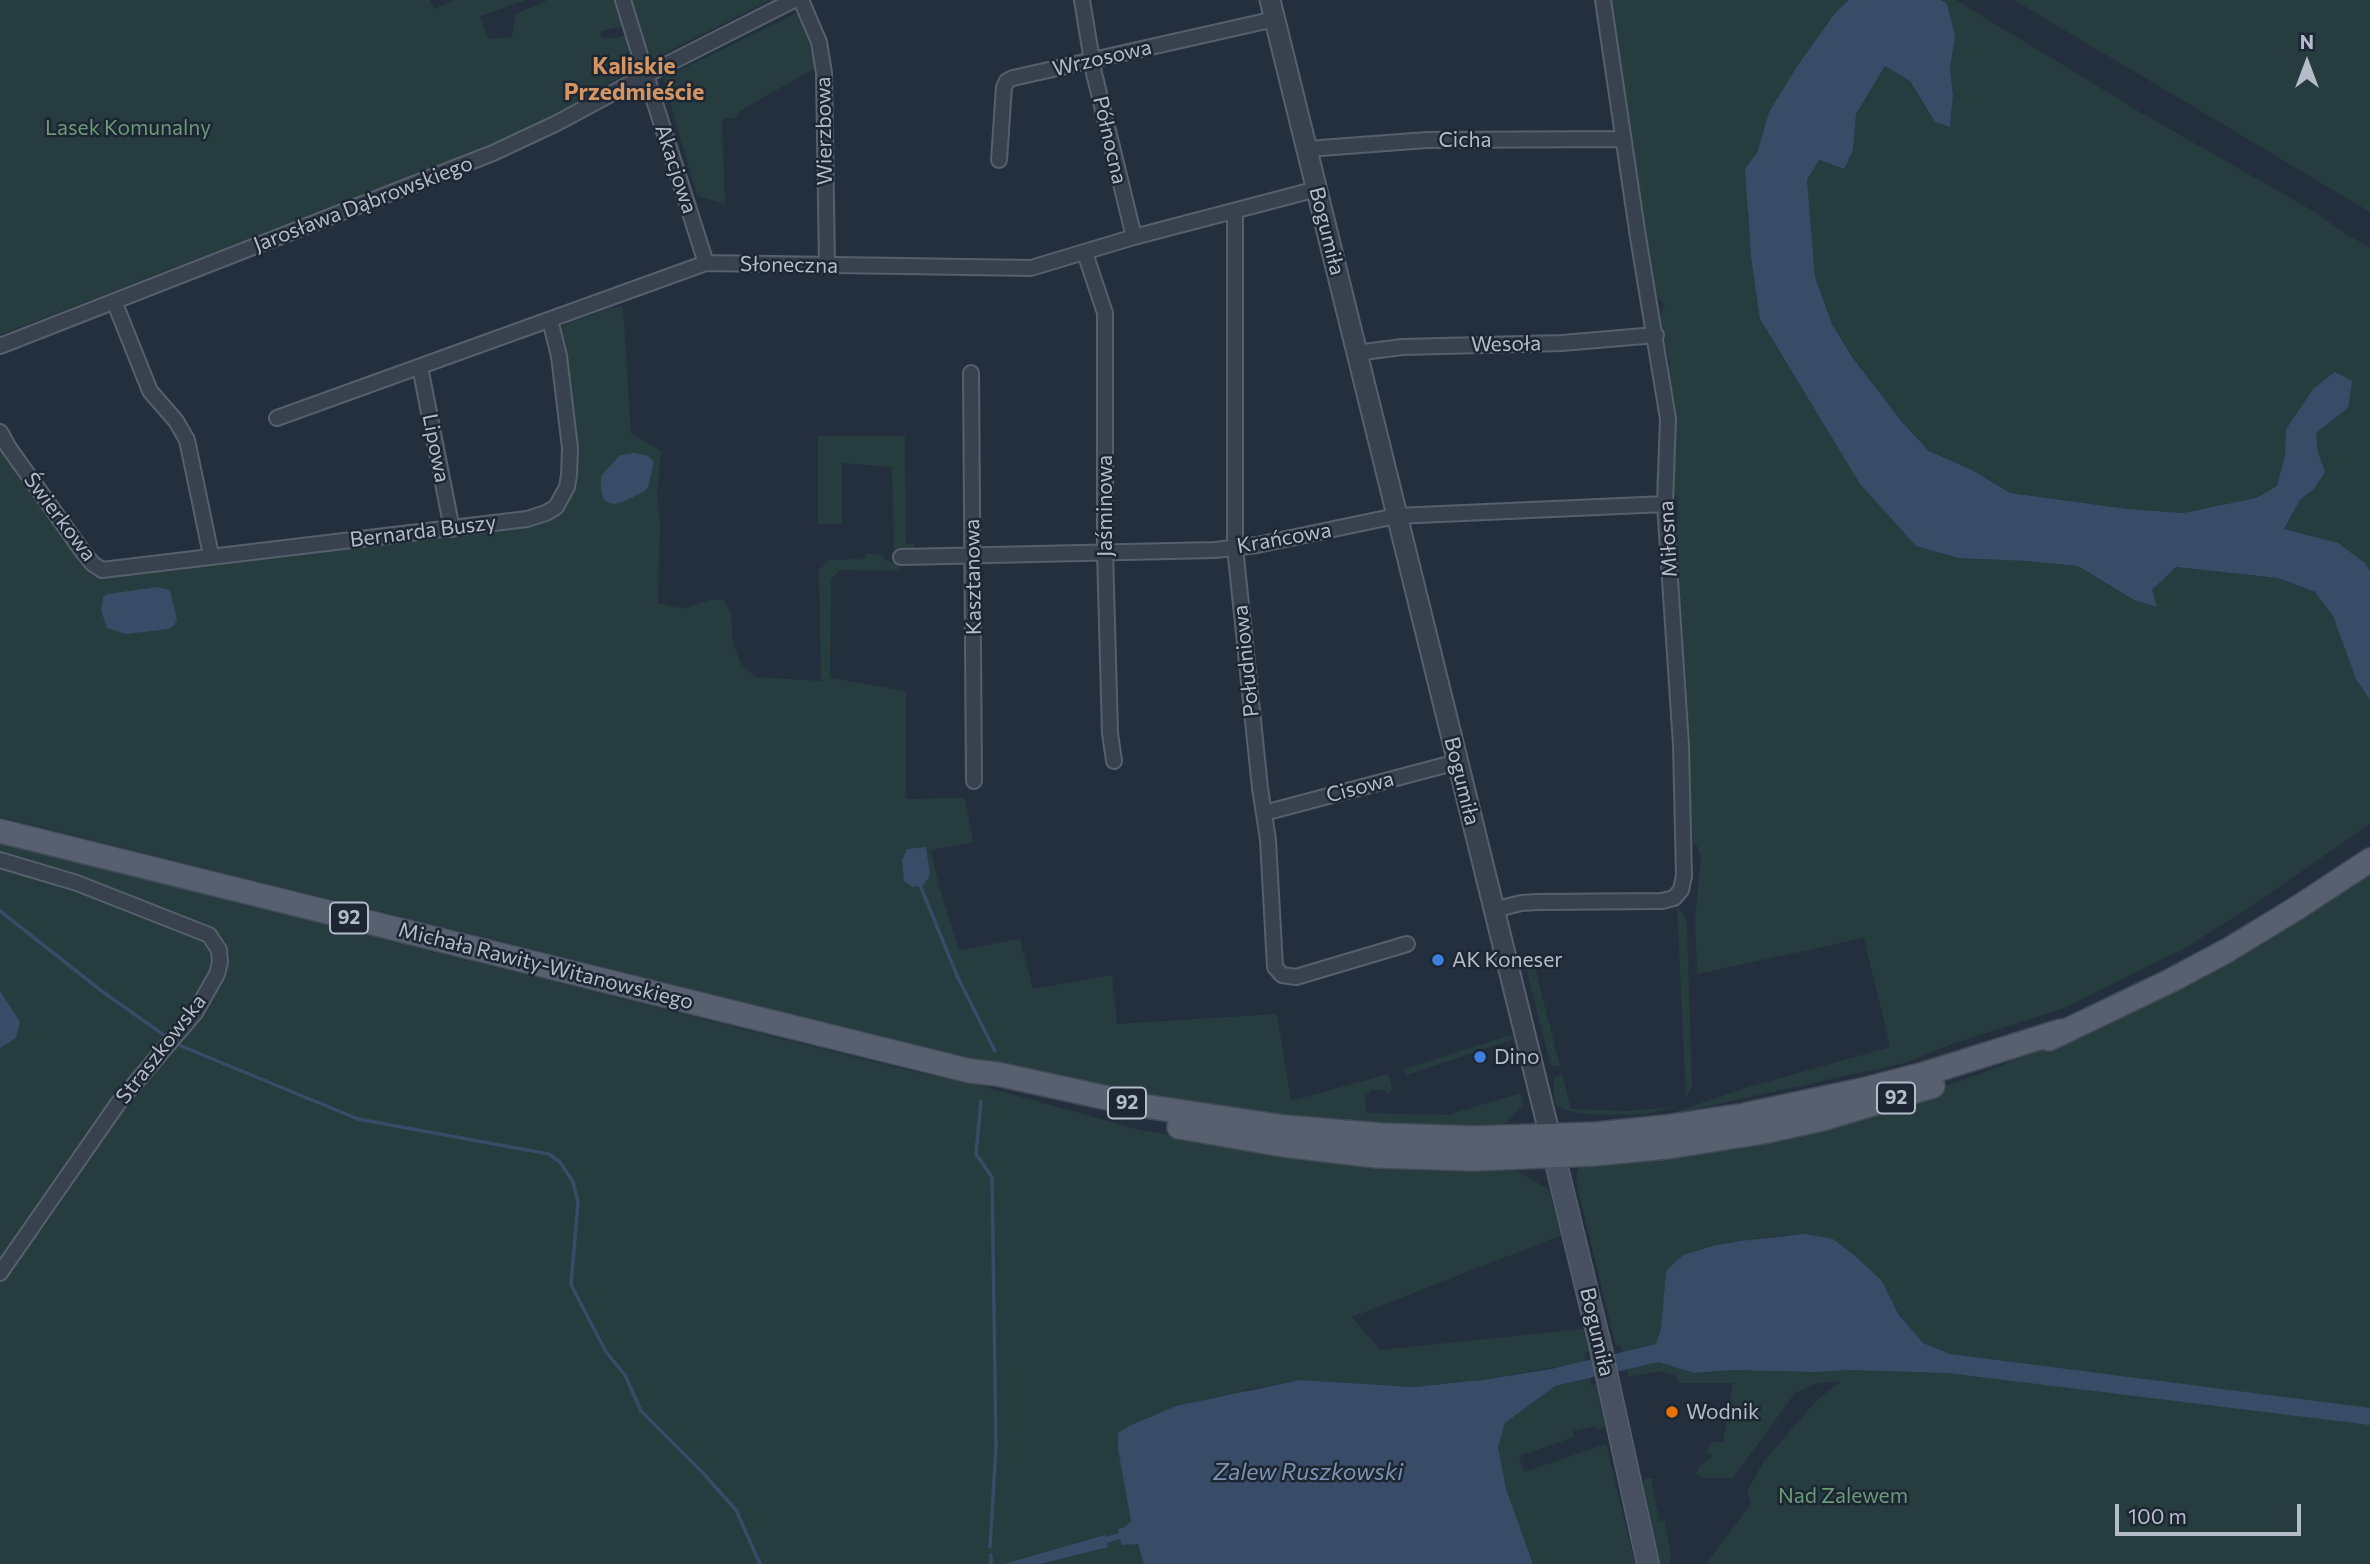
<!DOCTYPE html>
<meta charset="utf-8">
<style>
body{margin:0}
#map{position:relative;width:2370px;height:1564px;overflow:hidden;background:#242f3e;font-family:Commissioner,sans-serif}
canvas{display:block}
.north{position:absolute;left:2272px;top:28px;width:70px;height:70px;-webkit-text-stroke:5px #1d2633;paint-order:stroke;rotate:0deg;font-size:19px;font-weight:700;line-height:28px;text-align:center;color:#b4bcc9}
.north::after{content:'';display:block;margin:auto;width:24px;height:32px;background:#b4bcc9;clip-path:polygon(50% 0,100% 100%,50% 72%,0 100%)}
.scale{position:absolute;left:2115px;top:1504px;width:186px;height:32px;box-sizing:border-box;border:4px solid #b4bcc9;border-top:0;padding-left:9px;font-size:21px;line-height:24px;white-space:nowrap;color:#b4bcc9;-webkit-text-stroke:5px #1d2633;paint-order:stroke}
</style>
<div id="map">
<canvas width="2370" height="1564"></canvas>
<div class="north">N</div>
<div class="scale">100 m</div>
</div>
<script>
const context = document.querySelector('canvas').getContext('2d');
context.lineJoin = 'round';
function fill(path, color) { context.fillStyle = color; context.fill(path, 'evenodd'); }
const shape = rows => new Path2D(rows.map(r => 'M' + r).join(''));
function stroke(path, color, width, dash) { context.strokeStyle = color; context.lineWidth = width; context.lineCap = dash ? 'butt' : 'round'; context.setLineDash(dash || []); context.stroke(path); }
function drawText(font, color, halo, rows, align = 'center') {
  context.font = font + ' Commissioner,sans-serif'; context.lineWidth = 5; context.setLineDash([]); context.textBaseline = 'middle'; context.strokeStyle = halo; context.fillStyle = color; for (const [text, x, y, turn = 0] of rows) {
    context.save(); context.translate(x, y); context.rotate((+turn || 0) * Math.PI / 180); context.textAlign = isNaN(turn) ? turn : align; if (halo) context.strokeText(text, 0, 0); context.fillText(text, 0, 0); context.restore();
  }
}
const green = shape([
 [0,0,430,0,434,9,455,0,526,0,480,16,488,39,512,37,516,14,548,0,618,0,624,26,601,31,600,36,605,39,627,36,631,50,627,52,631,69,628,73,527,129,490,145,0,335],
 [632,0,770,0,654,59,650,57,647,51],
 [1610,0,1849,0,1835,13,1798,65,1769,112,1757,153,1747,216,1760,319,1860,484,1916,546,2078,566,2134,600,2157,606,2152,590,2176,567,2278,578,2315,592,2333,616,2356,679,2370,700,2370,824,2250,907,2185,948,2064,1008,1952,1044,1904,1063,1667,1115,1745,1088,1890,1047,1864,938,1697,974,1695,919,1701,857,1697,846,1693,843,1683,652,1674,556,1678,510,1677,495,1657,496,1656,482,1658,443,1668,444,1675,441,1676,433,1673,431,1672,395,1668,387,1667,373,1670,365,1659,317,1665,305,1654,293,1634,175],
 [1941,0,1956,0,2143,114,2315,212,2347,235,2370,247,2370,571,2365,563,2338,543,2284,529,2300,500,2314,489,2324,472,2318,453,2316,433,2348,408,2286,429,2285,455,2277,486,2256,498,2183,513,2128,509,2010,493,1972,470,1930,451,1902,422,1852,357,1832,324,1815,277,1807,180,1819,160,1843,169,1853,150,1856,114,1885,66,1910,81,1935,122,1950,127,1953,95,1950,70,1955,35,1947,4],
 [2014,0,2370,0,2370,212],
 [799,12,812,52,814,69,755,102,738,113,737,118,727,118,722,121,725,204,697,196,664,80,667,76],
 [623,306,631,434,661,451,657,496,660,523,658,603,683,609,709,600,724,599,731,615,733,644,741,664,755,677,821,681,819,570,829,560,864,559,867,553,883,555,884,560,899,564,899,571,839,570,831,580,830,678,906,691,906,799,965,798,973,842,931,850,939,886,959,950,1020,939,1033,989,1112,975,1117,1024,1277,1014,1291,1101,1388,1074,1392,1089,1389,1093,1386,1094,1385,1090,1370,1090,1369,1093,1364,1093,1366,1113,1448,1115,1521,1093,1524,1105,1498,1129,1348,1127,1105,1089,970,1058,0,817,0,440,89,566,546,518,576,450,576,426,560,329,564,325,608,309],
 [818,436,905,436,906,544,914,544,912,551,894,549,892,467,842,463,842,524,818,524],
 [0,844,911,1071,964,1081,1140,1130,1195,1139,1514,1169,1550,1190,1562,1235,1352,1317,1380,1350,1583,1329,1589,1352,1584,1353,1586,1362,1482,1380,1413,1387,1300,1380,1246,1390,1131,1522,1144,1564,0,1564,0,865,84,891,209,941,214,962,199,994,169,1046,3,1271,46,1224,118,1116,195,1013,222,945,0,855],
 [2370,871,2370,1564,1706,1564,1751,1504,1747,1491,1764,1461,1815,1402,1841,1381,1817,1383,1795,1393,1733,1478,1705,1478,1696,1474,1698,1468,1713,1456,1706,1452,1712,1442,1723,1442,1733,1383,1679,1383,1677,1376,1661,1371,1628,1377,1627,1369,1659,1362,1694,1373,1731,1370,1815,1372,1853,1370,1950,1354,1923,1343,1914,1334,1899,1313,1882,1281,1783,1235,1712,1246,1683,1255,1666,1271,1661,1329,1656,1344,1623,1352,1621,1345,1616,1346,1578,1190,1576,1177,1579,1166,1586,1162,1905,1100,1983,1073,2064,1040],
 [1677,906,1685,916,1687,927,1692,1086,1686,1097],
 [1535,967,1560,1066,1551,1066,1526,968],
 [1511,1035,1512,1040,1406,1075,1404,1069],
 [1562,1074,1571,1109,1627,1111,1674,1107,1646,1114,1594,1115,1569,1111,1558,1107,1554,1099,1554,1078],
 [1590,1378,1591,1385,1596,1384,1605,1427,1596,1429,1595,1426,1573,1431,1574,1437,1519,1456,1524,1472,1606,1444,1635,1564,1533,1564,1506,1489,1498,1447,1505,1423,1555,1386],
 [1645,1478,1654,1479,1651,1482,1660,1521,1665,1521,1671,1557,1670,1564,1658,1564,1649,1523,1643,1483]
]);
const water = shape([
 [1849,0,1941,0,1947,4,1955,35,1950,70,1953,95,1950,127,1935,122,1910,81,1885,66,1856,114,1853,150,1844,169,1819,160,1807,180,1815,277,1832,324,1852,357,1902,422,1929,451,1972,470,2010,493,2128,509,2183,513,2256,498,2277,486,2285,455,2286,429,2314,388,2335,372,2352,381,2348,408,2316,433,2318,453,2325,472,2314,489,2300,500,2284,529,2338,543,2365,563,2370,571,2370,700,2356,679,2333,616,2315,592,2278,578,2176,567,2152,590,2157,607,2134,600,2078,566,2028,561,1959,558,1916,546,1860,484,1760,319,1751,257,1745,169,1757,153,1769,112,1798,65,1835,13],
 [634,453,648,456,654,462,648,487,645,491,625,501,614,504,608,503,604,500,601,491,601,476,620,455],
 [158,587,170,590,177,620,174,625,169,629,125,634,107,628,101,610,103,597,108,594],
 [926,847,930,875,924,885,913,887,904,881,902,860,907,849],
 [0,991,20,1022,16,1038,0,1048],
 [1805,1234,1833,1239,1855,1256,1882,1281,1899,1315,1923,1343,1950,1354,2370,1408,2370,1425,1948,1373,1853,1370,1815,1372,1731,1370,1694,1373,1659,1362,1555,1386,1505,1423,1498,1447,1506,1489,1533,1564,1144,1564,1138,1544,1122,1545,1120,1539,1107,1543,1108,1547,1040,1564,1004,1564,1105,1535,1106,1537,1119,1533,1118,1529,1125,1527,1131,1521,1118,1449,1118,1433,1129,1426,1176,1406,1300,1380,1413,1387,1482,1380,1551,1369,1656,1344,1661,1329,1666,1271,1683,1255,1712,1246,1740,1241]
]);
const stream = shape([
 [920,885,958,978,995,1051],
 [0,911,103,992,164,1035],
 [181,1046,358,1119,549,1154,560,1162,573,1182,578,1202,571,1285,606,1352,625,1375,641,1411,702,1472,736,1510,760,1564],
 [981,1101,976,1154,992,1177,996,1447,990,1547],
 [991,1555,991,1564]
]);
const minor = shape([
 [801,0,819,42,824,73,827,266],
 [1082,0,1094,73,1134,237],
 [1307,149,1427,140,1623,139],
 [999,160,1004,87,1007,81,1013,78,1275,19],
 [1235,212,1235,547,1260,788,1268,840,1275,967,1282,975,1296,977,1407,944],
 [1085,253,1105,313,1105,552,1110,733,1114,761],
 [706,263,646,75,794,0],
 [114,301,150,391,176,421,187,440,211,555],
 [0,346,493,153,557,123,646,75,623,0],
 [1356,353,1402,347,1562,343,1656,335],
 [420,367,452,529],
 [971,373,974,781],
 [277,418,706,263,1031,268,1134,237,1317,189],
 [0,432,9,448,83,552,93,564,102,570,527,519,546,513,556,507,567,487,569,475,570,448,559,356,550,320],
 [901,557,1215,550,1257,545,1396,516,1665,504],
 [1264,813,1457,762],
 [0,860,77,883,209,935,219,950,220,962,217,974,195,1013,119,1102,0,1273],
 [1494,910,1521,903,1538,902,1662,901,1674,898,1681,890,1684,876,1681,745,1665,504,1668,419,1638,237,1603,0]
]);
const tertiary = shape([
 [1270,0,1550,1136]
]);
const secondary = shape([
 [1551,1142,1601,1349,1648,1564]
]);
const primary = shape([
 [0,831,970,1071,997,1074,1144,1106,1285,1127,1381,1135,1475,1138,1597,1134,1665,1127,1744,1115,1862,1090,1924,1074,2061,1031],
 [2049,1039,2172,980,2228,950,2297,908,2370,860],
 [1179,1127,1283,1145,1376,1156,1475,1159,1593,1154,1668,1147,1763,1132,1822,1119,1933,1086]
]);
const markers = [
 [1438,960,7,"#3f7fe0"],
 [1480,1057,7,"#3f7fe0"],
 [1672,1412,7,"#e8710a"]
];
const shields = [
 [349,918,38],
 [1896,1098,38],
 [1127,1103,38]
];
const shieldNames = [
 ["92",349,918],
 ["92",1896,1098],
 ["92",1127,1103]
];
const streetNames = [
 ["Wrzosowa",1102,58,-13],
 ["Wierzbowa",824,131,-91],
 ["Północna",1110,140,77],
 ["Cicha",1465,140],
 ["Akacjowa",676,169,72],
 ["Jarosława Dąbrowskiego",363,204,-21],
 ["Bogumiła",1327,231,76],
 ["Słoneczna",789,265,1],
 ["Wesoła",1506,344,-1],
 ["Lipowa",436,448,79],
 ["Jaśminowa",1105,506,-90],
 ["Świerkowa",60,517,53],
 ["Bernarda Buszy",423,531,-7],
 ["Krańcowa",1284,538,-10],
 ["Miłosna",1668,539,-93],
 ["Kasztanowa",973,577,-91],
 ["Południowa",1246,661,-96],
 ["Bogumiła",1462,781,76],
 ["Cisowa",1360,787,-15],
 ["Michała Rawity-Witanowskiego",546,966,14],
 ["Straszkowska",161,1049,-52],
 ["Bogumiła",1597,1332,77]
];
const parkNames = [
 ["Lasek Komunalny",128,128],
 ["Nad Zalewem",1843,1496]
];
const poiNames = [
 ["AK Koneser",1452,960],
 ["Dino",1494,1057],
 ["Wodnik",1686,1412]
];
const neighbourhoodNames = [
 ["Kaliskie",634,66],
 ["Przedmieście",634,92]
];
const waterNames = [
 ["Zalew Ruszkowski",1308,1472]
];
fill(green, '#263c3f');
fill(water, '#394c67');
stroke(stream, '#394c67', 3.5);
stroke(minor, '#565f6c', 18);
stroke(tertiary, '#565f6c', 23);
stroke(secondary, '#565f6c', 24);
stroke(primary, '#414a57', 26);
stroke(minor, '#38414e', 14);
stroke(tertiary, '#38414e', 19);
stroke(secondary, '#465061', 21);
stroke(primary, '#56606e', 23);
for (const [x, y, r, color] of markers) { const dot = new Path2D(); dot.arc(x, y, r, 0, 2 * Math.PI); context.fillStyle = color; context.fill(dot); stroke(dot, '#1d2633', 2.5); }
for (const [x, y, w] of shields) { const box = new Path2D(); box.roundRect(x - w / 2, y - 15.5, w, 31, 5); context.fillStyle = '#1d2633'; context.fill(box); stroke(box, '#b4bcc9', 2); }
drawText('bold 19px', '#b4bcc9', null, shieldNames);
drawText('21px', '#b4bcc9', '#1d2633', streetNames);
drawText('21px', '#6b9a76', '#1d2633', parkNames);
drawText('21px', '#b4bcc9', '#1d2633', poiNames, 'left');
drawText('bold 23px', '#d59563', '#1d2633', neighbourhoodNames);
drawText('italic 23px', '#7c92b1', '#1d2633', waterNames);
</script>
